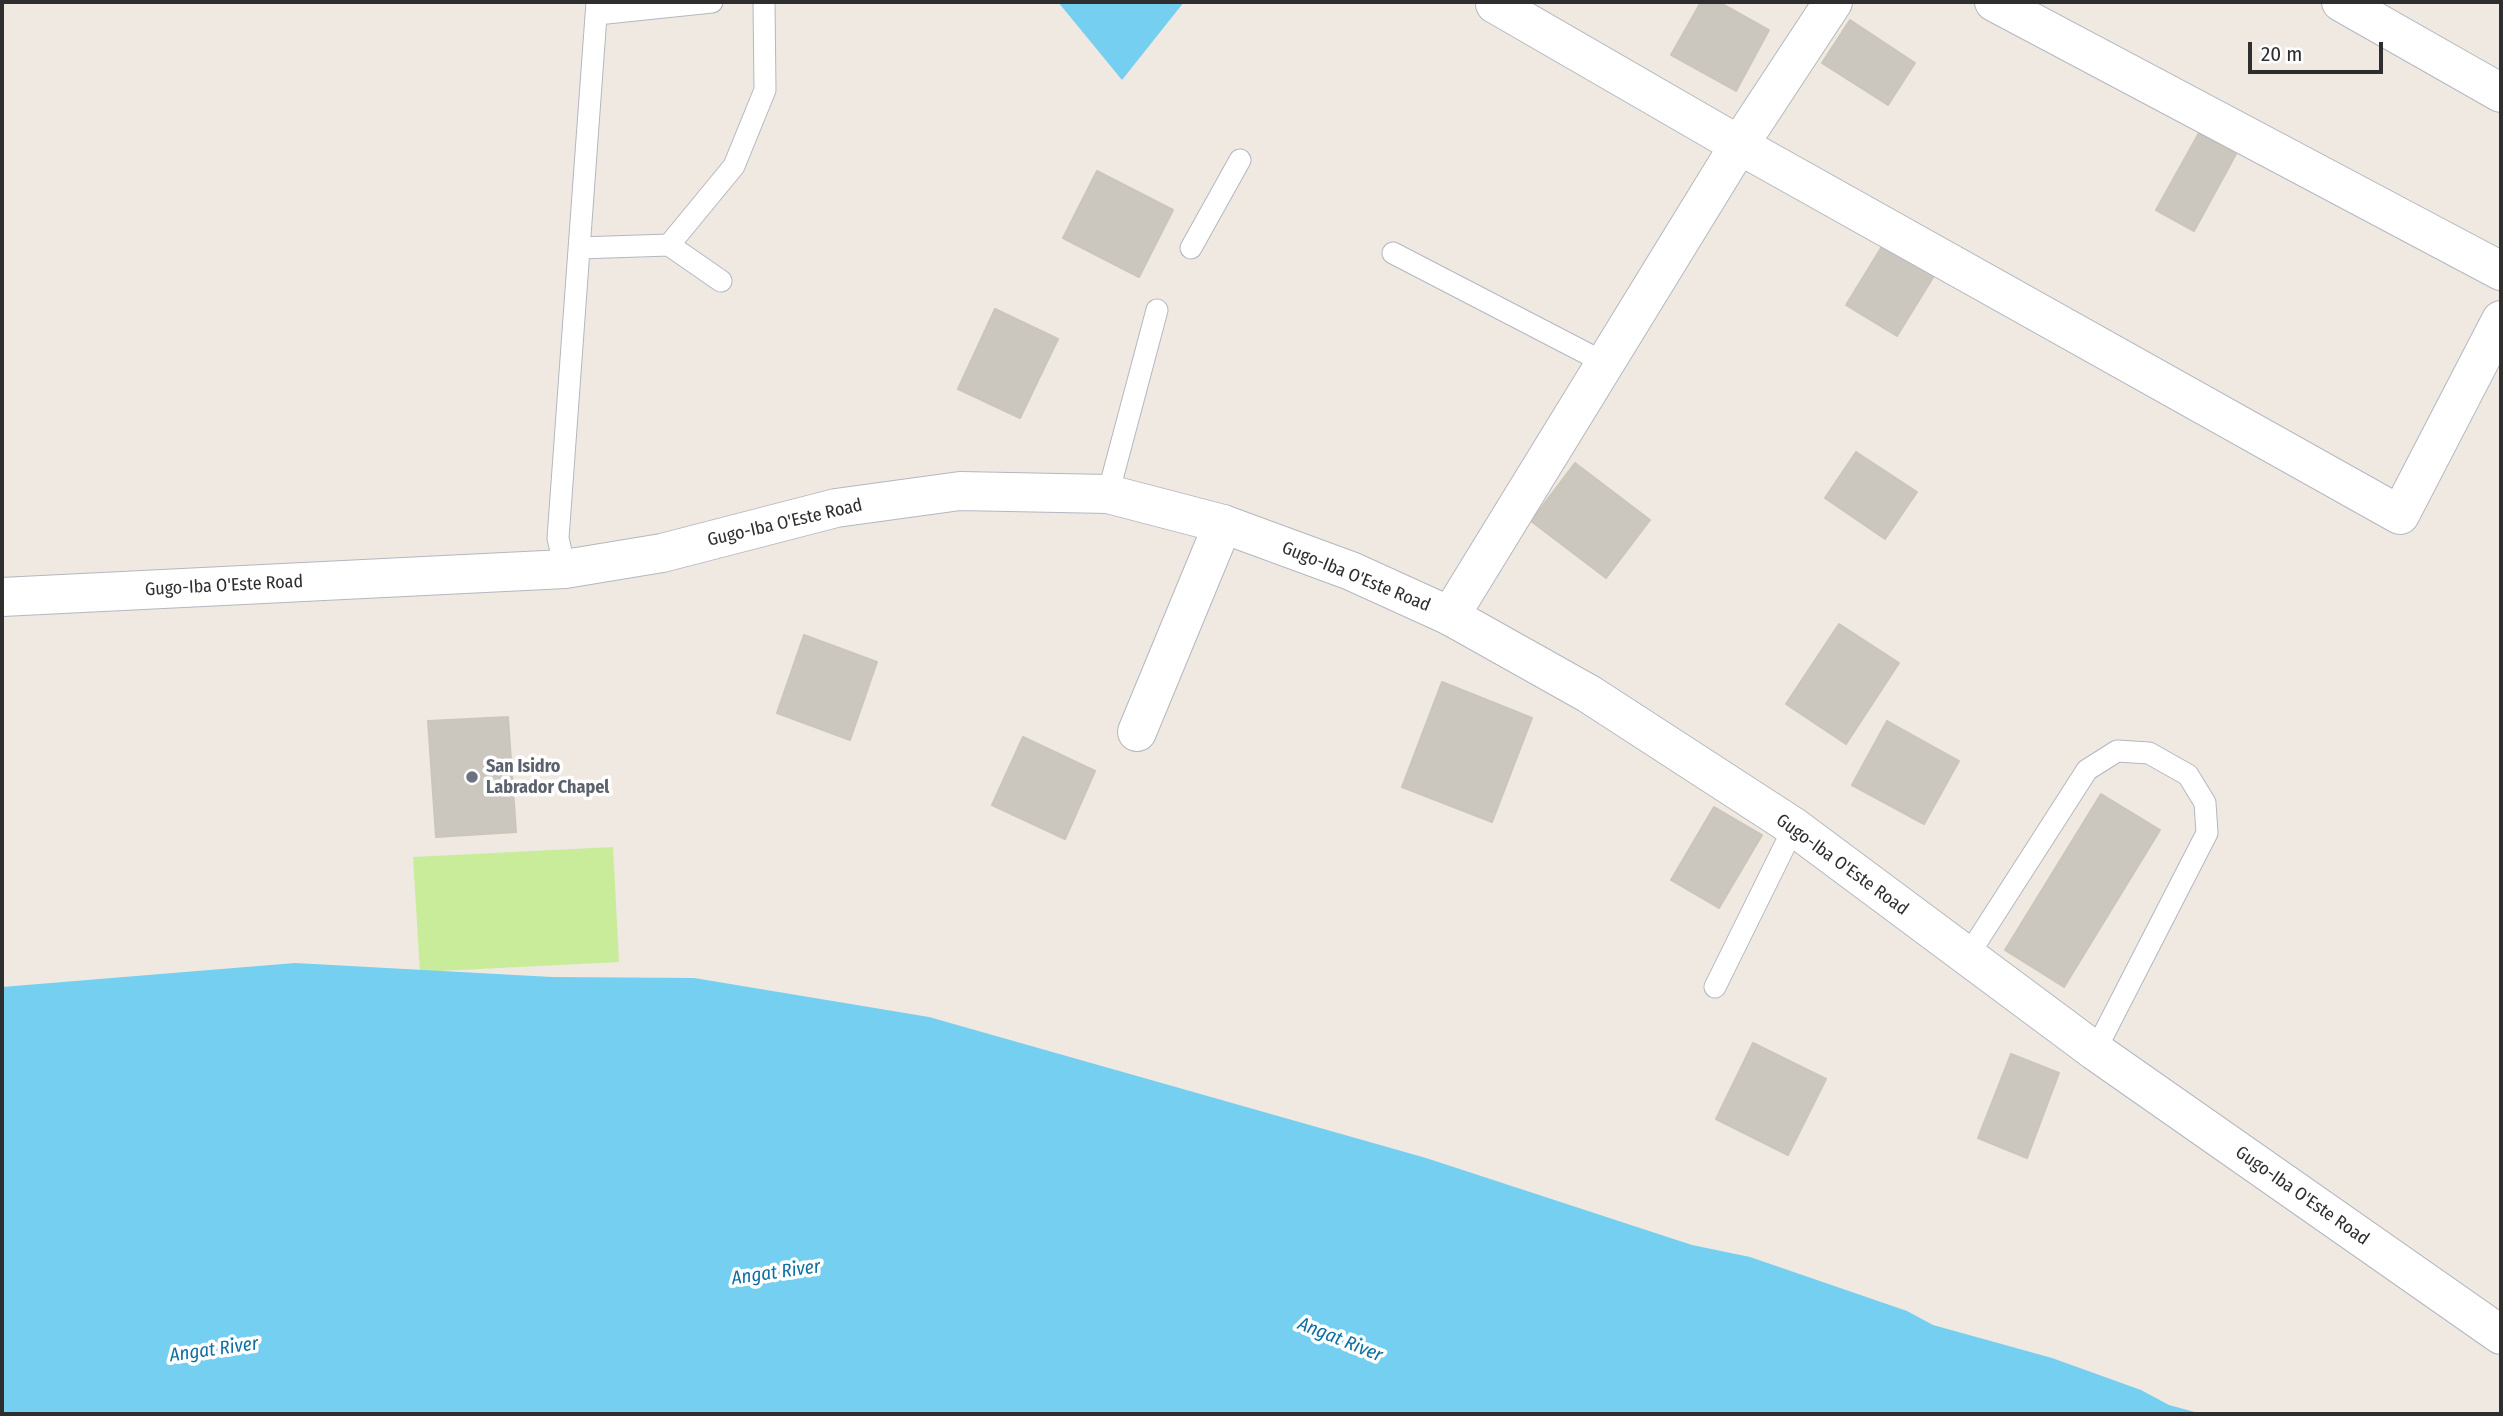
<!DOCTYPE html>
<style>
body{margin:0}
#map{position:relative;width:2503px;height:1416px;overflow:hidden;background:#efe9e1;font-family:"Fira Sans Condensed",sans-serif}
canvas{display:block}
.frame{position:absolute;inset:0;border:4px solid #2e2e2e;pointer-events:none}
.scale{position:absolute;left:2248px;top:42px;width:135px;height:32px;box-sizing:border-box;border:4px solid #2e2e2e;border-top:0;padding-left:9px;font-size:21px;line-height:24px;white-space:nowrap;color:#2e2e2e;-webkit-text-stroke:5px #fff;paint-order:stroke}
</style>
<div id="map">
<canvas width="2503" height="1416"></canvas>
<div class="frame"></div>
<div class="scale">20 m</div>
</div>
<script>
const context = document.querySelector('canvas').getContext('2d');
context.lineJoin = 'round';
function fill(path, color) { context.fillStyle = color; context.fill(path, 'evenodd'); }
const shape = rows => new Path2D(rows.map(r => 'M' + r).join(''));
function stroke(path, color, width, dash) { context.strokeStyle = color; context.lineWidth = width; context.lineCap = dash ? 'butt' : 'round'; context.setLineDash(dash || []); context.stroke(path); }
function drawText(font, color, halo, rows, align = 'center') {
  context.font = font + ' "Fira Sans Condensed",sans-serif'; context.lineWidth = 7; context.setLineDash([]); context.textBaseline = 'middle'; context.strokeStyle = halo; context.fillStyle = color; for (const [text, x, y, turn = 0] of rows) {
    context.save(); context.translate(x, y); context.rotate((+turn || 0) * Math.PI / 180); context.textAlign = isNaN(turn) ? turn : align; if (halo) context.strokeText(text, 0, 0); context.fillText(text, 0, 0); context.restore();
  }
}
const pitch = shape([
 [613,847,619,962,420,972,413,857]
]);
const water = shape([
 [1058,2,1184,2,1122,80],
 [295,963,552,977,694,978,929,1017,1426,1158,1692,1245,1750,1257,1907,1311,1933,1325,2052,1358,2141,1390,2169,1405,2202,1414,2,1414,2,987]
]);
const building = shape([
 [1701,2,1719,2,1769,30,1736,91,1671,55,1701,2],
 [1850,20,1915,63,1888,105,1822,63,1850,20],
 [2199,133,2236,154,2194,231,2156,210,2199,133],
 [1097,171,1173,210,1139,277,1063,238,1097,171],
 [1886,240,1937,271,1897,336,1846,305,1886,240],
 [995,309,1058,339,1020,418,958,389,995,309],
 [1856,452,1917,492,1885,539,1825,498,1856,452],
 [1575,463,1650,520,1606,578,1531,521,1575,463],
 [1839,624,1899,663,1846,744,1786,704,1839,624],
 [804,635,877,662,850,740,777,713,804,635],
 [1442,682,1532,718,1492,822,1402,787,1442,682],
 [508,717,516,832,436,837,428,721,508,717],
 [1887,721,1959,761,1924,824,1852,785,1887,721],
 [1023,737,1095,771,1065,839,992,805,1023,737],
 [2101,794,2160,830,2064,987,2005,950,2101,794],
 [1714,807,1762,835,1719,908,1671,880,1714,807],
 [1753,1043,1826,1079,1788,1155,1716,1119,1753,1043],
 [2011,1054,2059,1073,2027,1158,1978,1138,2011,1054]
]);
const lane = shape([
 [597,14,712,2],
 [669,245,734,166,765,90,764,2],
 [579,248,669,245,721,281],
 [1191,248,1240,160],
 [1393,253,1607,364],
 [1108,494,1157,310],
 [565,569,558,538,597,2],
 [1967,957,2087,770,2117,751,2149,753,2188,775,2205,803,2207,833,2095,1051],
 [1715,987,1794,827]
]);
const street = shape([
 [1497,2,1495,4,1739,145,2400,515,2501,320],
 [1994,2,2501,271],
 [2341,2,2501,93],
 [1450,616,1739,145,1833,2],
 [1137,732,1223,524]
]);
const secondary = shape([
 [2,597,565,569,662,553,836,508,960,491,1108,494,1223,524,1351,571,1450,616,1589,694,1794,827,2095,1051,2501,1335]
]);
const markers = [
 [472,777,7,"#6b7280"]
];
const streetNames = [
 ["Gugo-Iba O'Este Road",785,523,-13],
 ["Gugo-Iba O'Este Road",1356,577,22],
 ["Gugo-Iba O'Este Road",224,586,-3],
 ["Gugo-Iba O'Este Road",1842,865,36],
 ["Gugo-Iba O'Este Road",2302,1196,35]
];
const worshipNames = [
 ["San Isidro",486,767],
 ["Labrador Chapel",486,788]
];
const waterNames = [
 ["Angat River",776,1273,-8],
 ["Angat River",1340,1340,22],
 ["Angat River",214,1350,-8]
];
fill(pitch, '#c9ec9a');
fill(water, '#75cff0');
fill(building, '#cbc7bf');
stroke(building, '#cbc5ba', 2);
stroke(lane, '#b4b7c1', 23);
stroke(street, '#b4b7c1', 40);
stroke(secondary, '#b4b7c1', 40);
stroke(lane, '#fff', 21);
stroke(street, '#fff', 38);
stroke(secondary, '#fff', 38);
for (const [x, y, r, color] of markers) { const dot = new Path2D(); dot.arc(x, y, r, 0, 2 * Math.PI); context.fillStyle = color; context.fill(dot); stroke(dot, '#fff', 2.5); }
drawText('18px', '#2e2e2e', '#fff', streetNames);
drawText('bold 18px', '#5b616d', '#fff', worshipNames, 'left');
drawText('italic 19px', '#0d6fa3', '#fff', waterNames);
</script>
